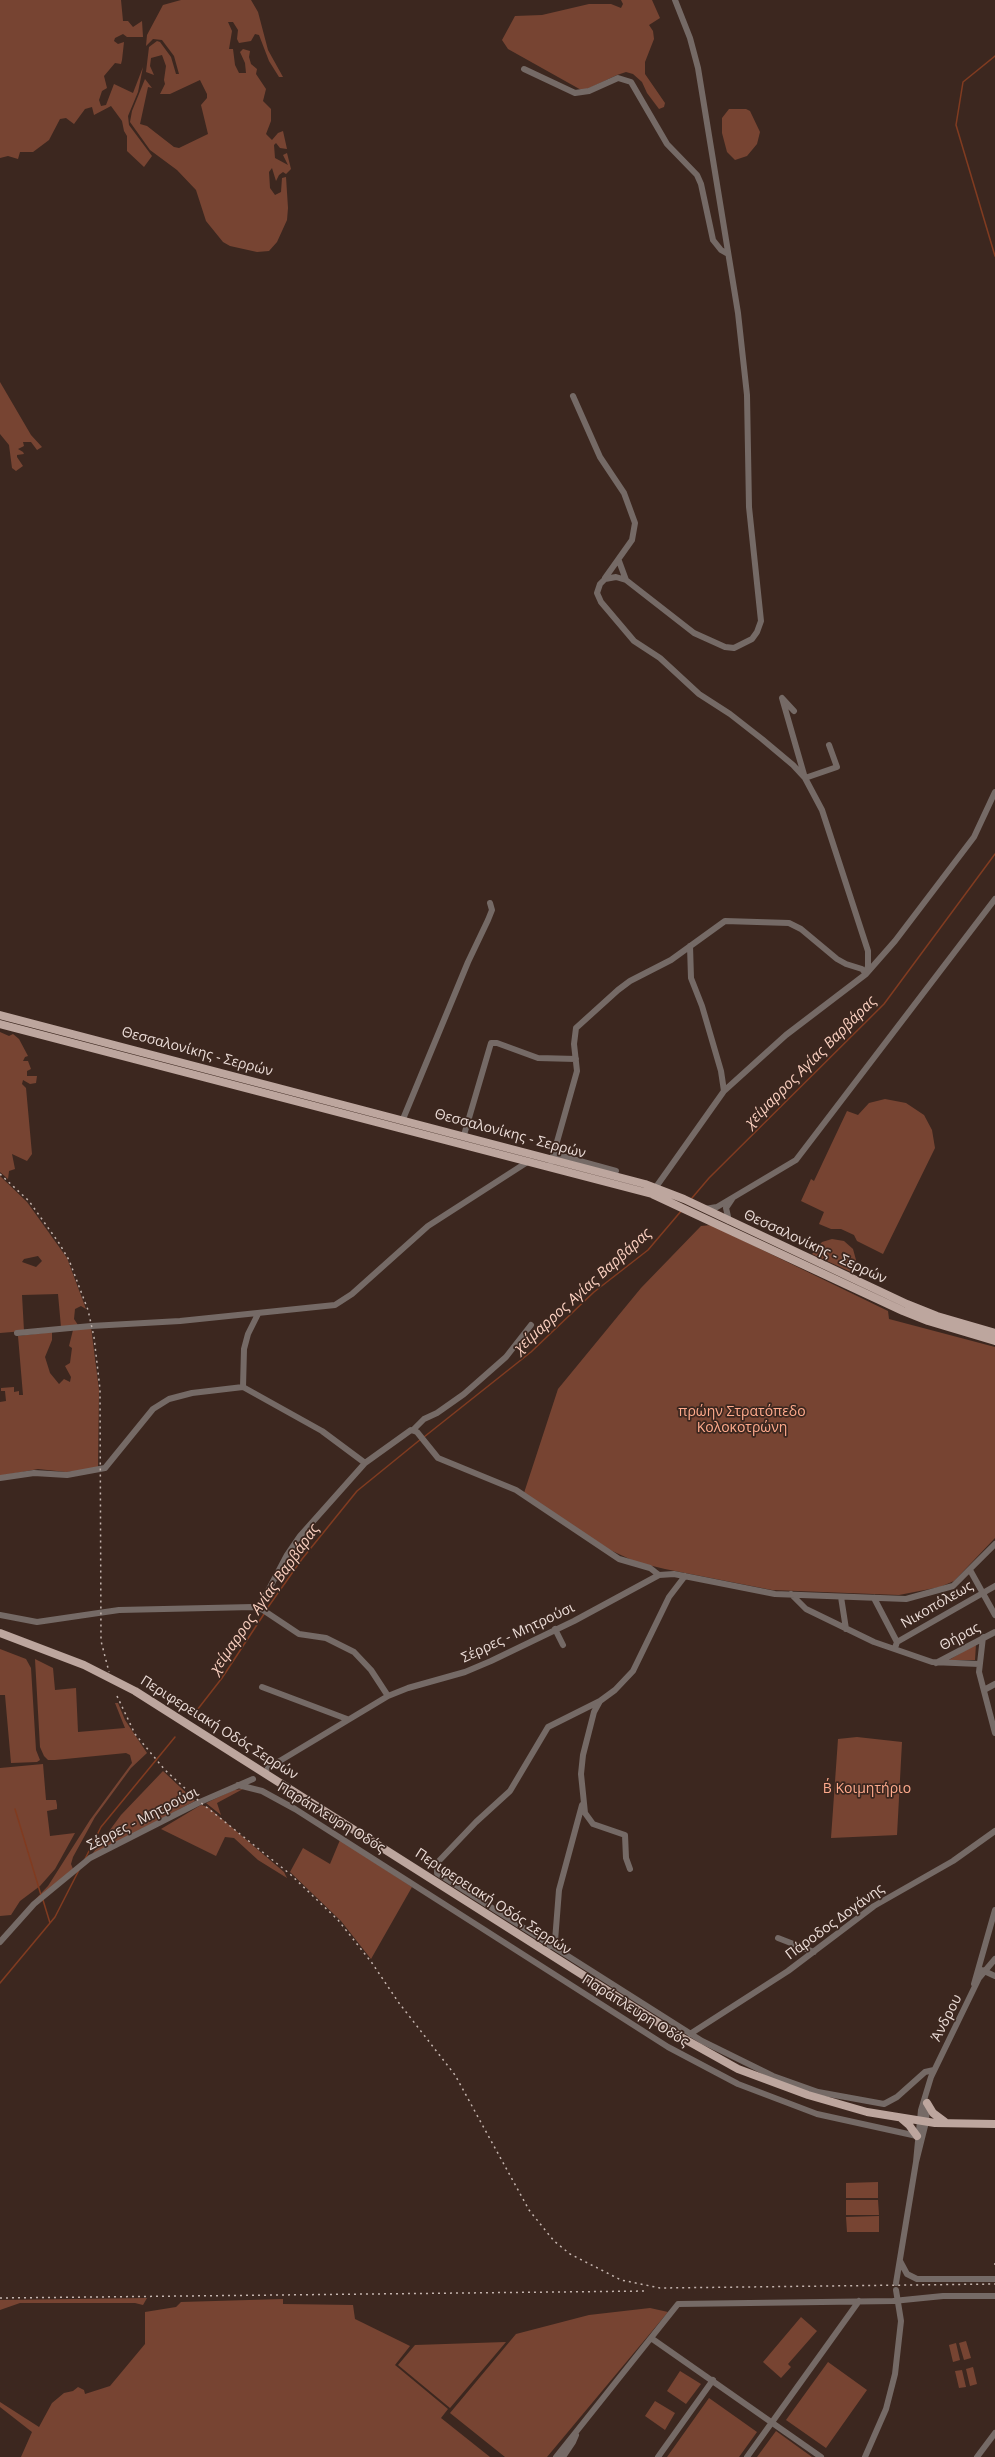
<!DOCTYPE html>
<meta charset="utf-8">
<style>
body{margin:0}
canvas{display:block;background:#3c271f}
</style>
<canvas width="995" height="2457"></canvas>
<script>
const context = document.querySelector('canvas').getContext('2d');
context.lineJoin = 'round';
function fill(path, color) { context.fillStyle = color; context.fill(path, 'evenodd'); }
const shape = rows => new Path2D(rows.map(r => 'M' + r).join(''));
function stroke(path, color, width, dash) { context.strokeStyle = color; context.lineWidth = width; context.lineCap = dash ? 'butt' : 'round'; context.setLineDash(dash || []); context.stroke(path); }
function drawText(font, color, halo, rows, align = 'center') {
  context.font = font + ' "Open Sans",sans-serif'; context.lineWidth = 3.5; context.setLineDash([]); context.textBaseline = 'middle'; context.strokeStyle = halo; context.fillStyle = color; for (const [text, x, y, turn = 0] of rows) {
    context.save(); context.translate(x, y); context.rotate((+turn || 0) * Math.PI / 180); context.textAlign = isNaN(turn) ? turn : align; if (halo) context.strokeText(text, 0, 0); context.fillText(text, 0, 0); context.restore();
  }
}
const green = shape([
 [0,0,121,0,123,21,128,21,133,27,142,21,143,37,127,37,123,34,115,38,114,41,118,44,124,42,122,60,121,64,115,63,104,76,107,88,102,91,99,100,101,106,106,105,114,84,133,93,143,67,138,92,128,116,129,125,152,156,144,167,127,151,127,136,124,131,122,121,111,106,94,115,92,107,85,109,74,124,66,118,60,119,49,140,33,152,20,152,18,159,8,156,0,158],
 [181,0,251,0,258,12,268,50,283,77,279,77,269,61,259,35,255,34,251,41,239,43,237,39,238,30,233,22,228,22,232,31,229,49,233,49,235,65,239,73,246,73,245,63,240,52,243,49,250,51,249,57,251,64,257,69,256,74,266,89,263,101,271,109,271,121,266,134,272,140,278,133,283,131,287,149,280,148,276,143,274,145,275,158,288,165,283,155,287,153,291,169,286,174,283,172,279,175,276,181,272,168,269,172,270,188,275,195,281,192,282,178,286,177,288,208,287,220,277,242,269,251,257,252,230,246,223,242,206,221,196,190,177,170,150,150,130,122,132,111,145,79,152,88,148,87,140,124,147,126,174,147,179,148,208,134,201,105,207,98,207,94,200,80,170,94,160,94,165,84,164,80,166,66,162,55,151,58,150,66,154,75,146,72,149,47,157,41,160,42,171,57,176,74,179,74,174,56,162,40,153,39,146,46,147,35,163,5],
 [621,0,652,0,660,18,649,25,653,31,654,39,645,62,645,74,665,103,664,107,659,109,647,93,642,82,633,74,626,72,617,75,583,91,508,49,502,40,515,16,542,15,589,4,611,4,621,8,623,4],
 [729,109,746,109,750,111,760,132,757,144,747,156,735,160,727,152,722,133,722,118],
 [0,382,31,435,42,447,37,450,31,442,23,442,24,446,18,449,23,452,24,454,17,455,17,457,23,466,16,471,12,468,9,445,0,434],
 [0,1032,9,1036,13,1034,19,1039,28,1056,25,1057,23,1061,28,1061,31,1069,27,1071,27,1076,37,1076,36,1083,30,1084,23,1080,22,1084,26,1088,32,1154,27,1161,12,1154,15,1169,9,1171,8,1179,0,1172],
 [885,1099,906,1103,924,1115,932,1130,935,1148,883,1254,857,1241,854,1235,841,1229,831,1229,819,1224,824,1212,801,1201,811,1179,814,1181,847,1111,858,1115,869,1103],
 [0,1176,27,1202,67,1258,86,1309,81,1306,75,1309,74,1319,78,1325,61,1327,58,1294,22,1295,24,1331,0,1333],
 [38,1256,42,1261,36,1267,22,1262,24,1259],
 [711,1225,888,1311,889,1319,995,1347,995,1538,954,1581,940,1587,899,1595,772,1590,665,1569,636,1562,608,1549,524,1493,558,1389,641,1288,701,1226],
 [832,1239,844,1241,853,1249,856,1260,853,1273,812,1254,822,1242],
 [91,1327,99,1390,98,1469,66,1472,38,1469,0,1476,0,1402,6,1401,5,1391,1,1391,1,1388,14,1387,14,1392,19,1391,19,1395,23,1395,18,1336,52,1332,52,1340,45,1357,50,1373,59,1384,64,1379,70,1382,71,1377,65,1366,70,1363,72,1348,69,1346,73,1330],
 [976,1644,975,1660,949,1660],
 [0,1649,26,1659,31,1668,36,1750,40,1760,37,1762,11,1763,5,1695,0,1695],
 [35,1659,53,1668,55,1690,76,1688,78,1732,125,1728,115,1703,118,1703,125,1720,147,1753,131,1768,95,1817,73,1857,71,1864,73,1869,26,1909,48,1886,90,1820,132,1763,130,1755,126,1753,55,1760,48,1760,44,1756,40,1747],
 [857,1737,902,1742,897,1835,831,1838,838,1739],
 [43,1764,46,1800,56,1800,57,1805,57,1809,47,1811,50,1836,75,1833,55,1869,40,1886,20,1901,11,1915,0,1916,0,1768],
 [163,1771,195,1801,90,1857,121,1815],
 [243,1789,217,1803,221,1815,206,1803,234,1790],
 [201,1805,208,1807,284,1872,287,1878,258,1860,234,1838,225,1837,216,1856,161,1829],
 [340,1840,412,1887,371,1959,341,1921,290,1872,303,1848,330,1864],
 [878,2182,878,2198,846,2198,846,2183],
 [846,2200,878,2200,879,2215,846,2215],
 [879,2216,879,2232,847,2232,846,2217],
 [147,2298,143,2305,135,2303,20,2303,0,2310,0,2300],
 [283,2299,283,2304,353,2305,355,2319,410,2346,395,2365,448,2409,441,2418,490,2457,21,2457,32,2432,0,2407,0,2402,39,2427,52,2403,64,2393,73,2391,78,2387,84,2390,85,2394,110,2386,145,2344,145,2312,176,2307,181,2302],
 [650,2308,668,2312,547,2457,505,2457,450,2413,516,2334,589,2315],
 [801,2317,817,2331,788,2364,791,2367,781,2378,763,2362],
 [966,2341,971,2358,964,2360,959,2343],
 [506,2342,450,2408,398,2365,415,2345],
 [956,2343,960,2360,953,2362,949,2345],
 [828,2362,867,2390,826,2448,786,2420],
 [973,2367,977,2384,970,2386,966,2369],
 [962,2370,966,2387,959,2388,955,2371],
 [680,2371,701,2384,686,2404,667,2391],
 [709,2398,757,2432,739,2457,667,2457],
 [655,2401,675,2413,665,2430,645,2416],
 [776,2431,812,2457,757,2457]
]);
const stream = shape([
 [995,56,963,82,956,125,995,256],
 [692,1198,709,1178,884,1004,995,854],
 [424,1437,531,1352,594,1292,648,1250,682,1210],
 [266,1610,302,1559,357,1491,421,1439],
 [194,1714,222,1678,264,1614],
 [15,1809,41,1895],
 [85,1859,101,1827,175,1737],
 [43,1900,50,1923],
 [0,1983,55,1917,79,1870]
]);
const minor = shape([
 [524,69,575,93,589,91,618,78,631,82,667,144,697,175,701,184,713,240,721,250,728,254],
 [573,396,600,457,624,493,635,523,632,540,605,578],
 [619,561,626,580],
 [794,711,782,698,805,778,837,767,829,745],
 [690,946,691,978,702,1006,721,1071,724,1091],
 [403,1119,468,962,488,920,492,910,490,903],
 [464,1135,491,1043,497,1043,538,1058,576,1059],
 [554,1154,616,1171],
 [551,1163,577,1071,574,1044,576,1028,618,990,630,981,671,960,725,921,789,923,801,929,837,959,846,964,862,969,866,974,895,941,974,837,995,792],
 [656,1187,724,1091,786,1035,866,974,868,966,868,951,822,810,805,778,793,765,762,739,730,714,699,694,660,658,634,641,601,602,597,593,600,584,605,579,616,577,626,580,694,633,725,647,734,648,752,639,757,632,761,621,749,507,747,395,738,313,698,68,690,38,675,0],
 [705,1209,717,1207,796,1160,995,899],
 [729,1221,726,1208,732,1199],
 [17,1333,91,1326,180,1321,335,1305,352,1294,428,1226,529,1161],
 [243,1387,244,1349,248,1334,258,1314],
 [414,1429,424,1419,437,1413,464,1394,506,1357,531,1325],
 [0,1478,34,1473,67,1475,105,1468,153,1409,169,1399,192,1393,243,1387,322,1431,365,1463],
 [970,1570,995,1615],
 [791,1594,806,1609,874,1642,932,1662,979,1664],
 [841,1597,846,1629],
 [874,1598,897,1642],
 [259,1608,287,1555,300,1536,365,1463,411,1430,417,1432,438,1458,516,1490,619,1559,650,1568,659,1575],
 [0,1615,37,1622,119,1610,253,1607,263,1610,299,1634,326,1638,354,1652,371,1670,388,1696],
 [555,1629,563,1645],
 [983,1637,979,1672,995,1733],
 [895,1648,897,1642,995,1586],
 [936,1663,995,1632],
 [262,1687,347,1719],
 [984,1690,995,1684],
 [600,1701,548,1727,510,1791,476,1822,437,1863,437,1873,702,2041,773,2076,818,2092,884,2104,897,2097,925,2072,934,2070],
 [268,1768,388,1696,408,1688,465,1672,491,1661,574,1621,659,1575,674,1574,775,1594,906,1599,953,1586,995,1544],
 [238,1785,262,1791,295,1809,668,2047,738,2084,817,2114,917,2136],
 [630,1869,626,1858,625,1835,593,1824,585,1813,581,1774,583,1755,594,1712,600,1701,615,1690,633,1671,669,1597,685,1576],
 [778,1938,814,1952],
 [0,1942,34,1904,90,1858,200,1802,253,1779],
 [550,1946,555,1941,559,1890,582,1805],
 [982,1970,995,1976],
 [974,1984,995,1910],
 [690,2034,788,1971,874,1906,953,1861,995,1831],
 [916,2162,921,2110,931,2077,979,1978,995,1959],
 [900,2261,907,2274,917,2279,995,2279],
 [896,2283,916,2162,926,2122,927,2104],
 [651,2338,821,2457],
 [556,2457,678,2304,893,2301,943,2296,995,2296],
 [563,2457,573,2442,576,2435],
 [658,2457,713,2380],
 [747,2457,859,2301],
 [865,2457,886,2409,895,2374,901,2321,896,2290],
 [977,2457,995,2433]
]);
const major = shape([
 [0,1015,645,1184,684,1199,907,1304,937,1316,995,1333],
 [0,1024,652,1194,903,1311,928,1321,995,1341],
 [0,1633,84,1665,135,1691,679,2036,738,2069,808,2095,867,2112,935,2123,995,2124],
 [927,2103,933,2113,945,2122],
 [902,2119,909,2125,917,2136]
]);
const rail = shape([
 [0,1174,29,1201,59,1243,69,1260,88,1310,94,1337,100,1389,101,1641,109,1672],
 [117,1696,135,1734,165,1770,200,1802,290,1874,338,1920,372,1963,399,2003,455,2075,529,2210,554,2241,570,2254,621,2280,660,2288,995,2284],
 [994,2264,995,2264],
 [0,2298,648,2291]
]);
const streetNames = [
 ["Θεσσαλονίκης - Σερρών",197,1052,15],
 ["Θεσσαλονίκης - Σερρών",510,1134,15],
 ["Θεσσαλονίκης - Σερρών",815,1247,25],
 ["Νικοπόλεως",937,1605,-30],
 ["Σέρρες - Μητρούσι",518,1633,-25],
 ["Θήρας",960,1637,-28],
 ["Περιφερειακή Οδός Σερρών",219,1728,32],
 ["Παράπλευρη Οδός",331,1818,31],
 ["Σέρρες - Μητρούσι",143,1819,-27],
 ["Περιφερειακή Οδός Σερρών",493,1902,33],
 ["Πάροδος Δογάνης",835,1922,-36],
 ["Παράπλευρη Οδός",635,2011,32],
 ["Άνδρου",947,2018,-63]
];
const parkNames = [
 ["πρώην Στρατόπεδο",742,1412],
 ["Κολοκοτρώνη",742,1428],
 ["Β΄ Κοιμητήριο",867,1789]
];
const waterNames = [
 ["χείμαρρος Αγίας Βαρβάρας",811,1062,-45],
 ["χείμαρρος Αγίας Βαρβάρας",583,1291,-42],
 ["χείμαρρος Αγίας Βαρβάρας",265,1599,-55]
];
fill(green, '#774432');
stroke(stream, '#813b20', 1.5);
stroke(minor, '#756a66', 6);
stroke(major, '#bda69e', 8);
stroke(rail, '#c4b4ae', 1.5, [2, 4]);
drawText('14px', '#ecddd8', '#3c271f', streetNames);
drawText('14px', '#ffab8d', '#3c271f', parkNames);
drawText('italic 15px', '#facfbf', '#3c271f', waterNames);
</script>
